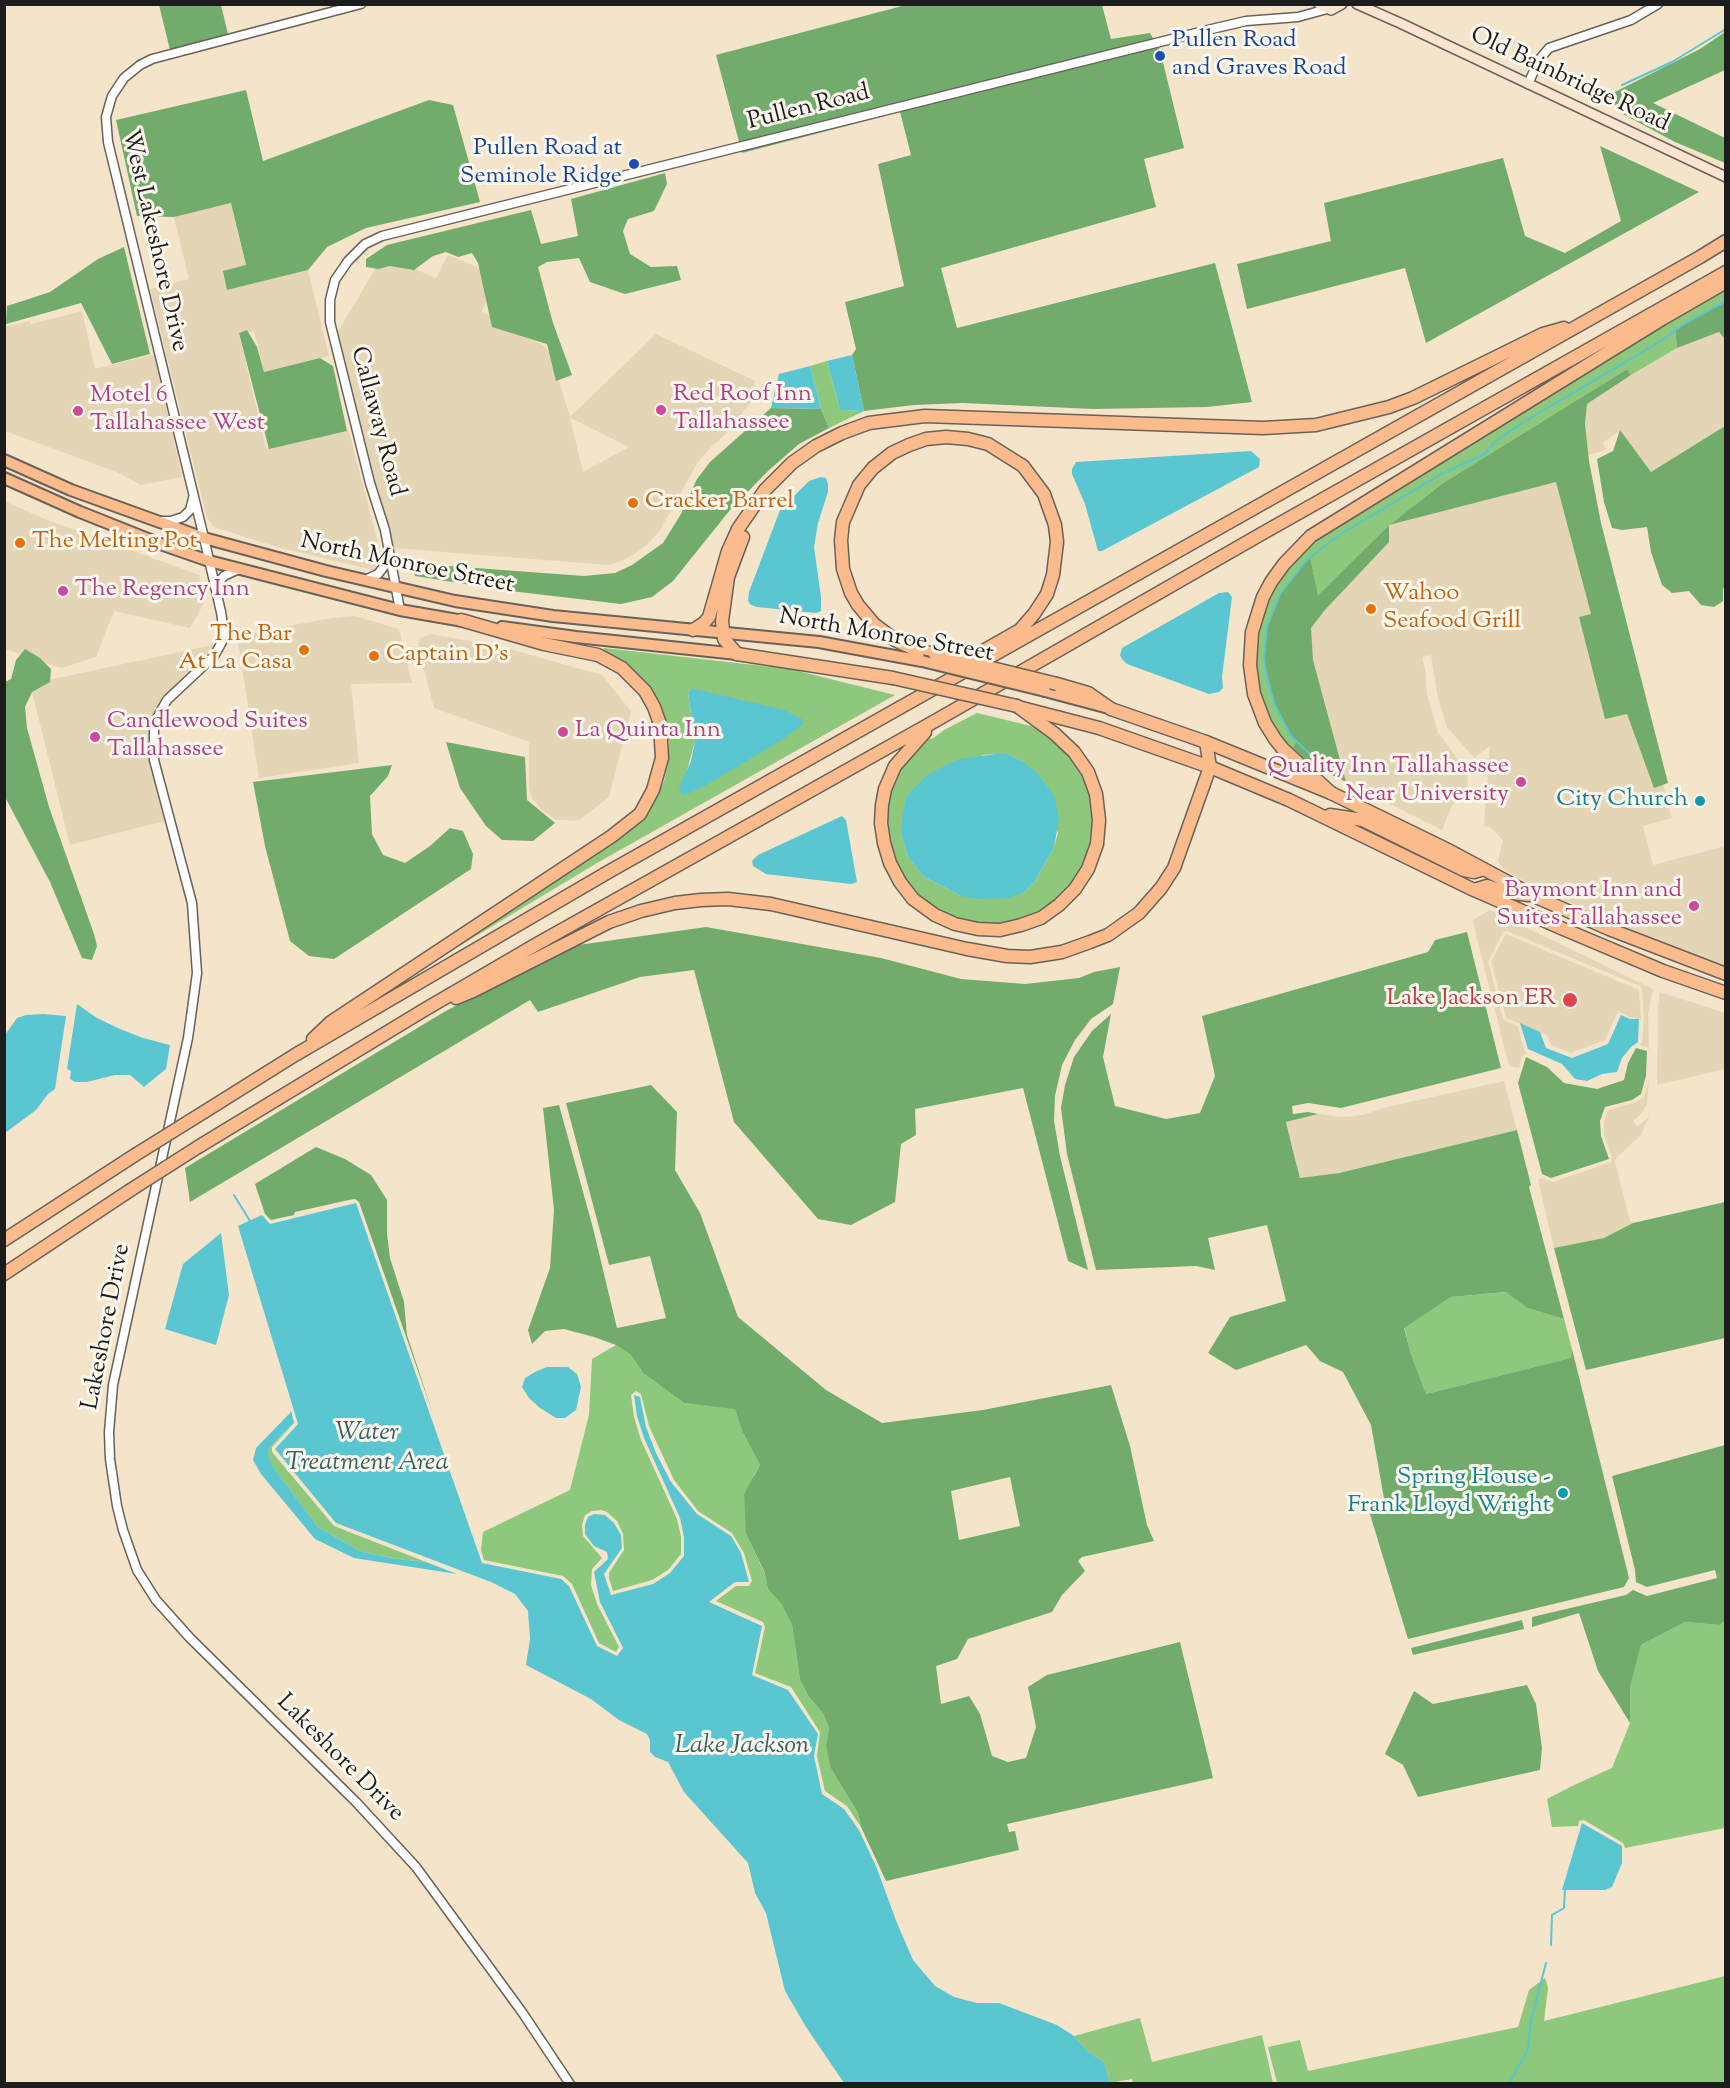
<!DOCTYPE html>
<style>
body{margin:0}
#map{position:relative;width:1730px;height:2088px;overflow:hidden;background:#f4e4ca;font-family:"Sorts Mill Goudy",serif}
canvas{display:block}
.frame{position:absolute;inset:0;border:6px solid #1c1c1c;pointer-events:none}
</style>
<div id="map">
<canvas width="1730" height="2088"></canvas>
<div class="frame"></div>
</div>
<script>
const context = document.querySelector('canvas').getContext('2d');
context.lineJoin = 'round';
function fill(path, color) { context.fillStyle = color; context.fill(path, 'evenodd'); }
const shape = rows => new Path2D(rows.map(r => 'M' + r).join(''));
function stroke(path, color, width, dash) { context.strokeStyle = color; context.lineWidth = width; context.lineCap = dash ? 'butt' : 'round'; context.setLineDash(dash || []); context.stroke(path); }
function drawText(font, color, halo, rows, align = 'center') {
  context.font = font + ' "Sorts Mill Goudy",serif'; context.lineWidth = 6; context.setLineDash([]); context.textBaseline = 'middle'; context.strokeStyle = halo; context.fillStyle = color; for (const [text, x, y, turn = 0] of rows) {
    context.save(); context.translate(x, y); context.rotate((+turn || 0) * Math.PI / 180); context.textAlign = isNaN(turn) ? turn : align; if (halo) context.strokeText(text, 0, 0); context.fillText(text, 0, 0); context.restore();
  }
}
const built = shape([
 [231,203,246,266,227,290,308,270,329,356,264,372,254,331,239,334,266,448,349,431,378,543,377,548,379,561,374,570,277,547,214,527,207,518,150,289,189,279,174,217],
 [448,255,497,275,482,312,544,346,551,355,570,417,656,334,755,381,751,402,726,434,712,446,698,462,660,530,648,544,636,553,622,561,608,565,393,548,379,494,374,485,336,335,383,256,436,278],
 [570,418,571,418,629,447,583,472],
 [82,311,95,369,155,354,182,477,141,485,119,473,5,431,5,327,30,321,31,324],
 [1719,332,1725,339,1725,426,1651,473,1620,431,1602,443,1607,450,1588,455,1585,424,1587,404,1631,375,1677,348],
 [1557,481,1591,614,1580,618,1605,718,1644,710,1672,818,1643,826,1653,865,1725,846,1725,966,1672,947,1600,916,1535,887,1506,871,1501,866,1498,861,1503,840,1490,827,1484,826,1490,746,1474,758,1447,727,1438,698,1431,655,1422,657,1425,670,1427,694,1435,722,1438,732,1468,774,1467,795,1452,805,1442,830,1346,782,1313,660,1310,628,1318,595,1389,525],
 [4,501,45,519,199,575,205,601,190,628,114,611,96,657,61,668,5,649],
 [355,616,399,629,412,683,351,684,359,763,259,778,237,635,333,618],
 [431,634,499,646,602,675,631,711,609,797,578,821,555,819,542,810,532,798,529,789,529,742,434,708,418,647,420,638],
 [217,644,207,656,161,699,148,728,149,765,165,821,70,845,30,684],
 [1490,910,1653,989,1648,1014,1649,1050,1647,1047,1639,1045,1642,1042,1644,1019,1642,990,1640,986,1507,931,1503,932,1488,962,1503,1019,1518,1027,1524,1050,1527,1053,1523,1055,1519,1068,1509,1066,1474,926,1473,920],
 [1506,934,1639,990,1641,1020,1629,1017,1618,1011,1605,1040,1571,1053,1551,1045,1548,1036,1506,1018,1491,961],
 [1660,992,1725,1013,1725,1069,1657,1085,1658,1008],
 [1649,1080,1647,1104,1641,1114,1633,1121,1638,1127,1650,1115,1640,1136,1616,1158,1615,1162,1630,1221,1633,1223,1605,1238,1554,1248,1538,1180,1541,1178,1553,1182,1611,1162,1612,1157,1604,1135,1604,1122,1608,1110,1633,1103,1643,1098],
 [1504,1081,1517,1130,1339,1173,1300,1178,1286,1122,1318,1114,1342,1117,1363,1115,1387,1107]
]);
const green = shape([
 [1725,289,1725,302,1675,329,1677,348,1631,375,1627,369,1443,483,1389,525,1318,595,1310,557,1291,736,1297,742,1292,750,1284,746,1263,711,1252,655,1266,597,1302,549,1613,351],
 [827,361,840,410,864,411,829,428,821,409,810,366],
 [604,648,790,669,895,695,597,863,421,969,620,835,623,836,640,822,658,796,664,781,668,763,669,743,665,720,612,657,603,650],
 [691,689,695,689,703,787,686,774,695,741,688,693],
 [977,713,1031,726,1051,737,1069,754,1082,773,1093,808,1093,833,1089,854,1079,874,1063,895,1039,912,1007,923,978,924,949,918,920,899,900,875,886,835,889,793,900,768,919,744,929,738,932,739,944,730],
 [995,754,1008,754,1022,761,1058,833,1054,847,1035,881,1024,892,961,896,923,876,908,857,901,833,983,755],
 [1507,1292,1527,1308,1564,1319,1572,1349,1572,1358,1426,1394,1411,1354,1404,1327,1451,1297],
 [616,1345,631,1355,643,1373,684,1403,735,1408,742,1431,760,1465,754,1475,746,1534,764,1572,768,1589,782,1605,792,1625,800,1680,809,1697,823,1713,829,1728,826,1746,830,1767,858,1813,861,1827,847,1806,825,1791,817,1756,820,1732,791,1687,755,1673,765,1627,763,1622,716,1601,736,1586,749,1586,752,1581,744,1553,732,1533,698,1511,674,1480,649,1426,641,1394,636,1391,631,1395,634,1417,641,1440,677,1519,681,1537,681,1554,668,1570,652,1580,613,1591,609,1578,609,1573,624,1550,623,1534,617,1521,607,1512,601,1510,592,1511,585,1515,582,1525,583,1536,602,1558,592,1569,591,1585,597,1604,619,1647,616,1652,599,1643,572,1584,563,1576,484,1560,481,1550,483,1532,570,1490,589,1415,592,1359],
 [290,1428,272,1447,272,1452,334,1526,426,1562,397,1559,362,1552,318,1527,273,1467,267,1456,269,1448],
 [1725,1621,1725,1828,1625,1848,1623,1843,1584,1820,1579,1821,1578,1826,1552,1827,1547,1799,1574,1785,1612,1768,1630,1723,1629,1686,1641,1645,1685,1622,1719,1625],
 [1725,1976,1725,2083,1496,2084,1494,2082,1486,2084,1277,2083,1268,2047,1300,2040,1308,2071,1518,2027,1529,1990,1545,1978,1548,1988,1544,2021],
 [1140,2018,1152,2062,1262,2035,1273,2083,1133,2084,1132,2079,1110,2083,1104,2062,1087,2051,1074,2036]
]);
const forest = shape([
 [159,5,221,5,228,34,170,50],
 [906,5,1102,5,1111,39,1150,33,1160,50,1184,148,1144,159,1156,207,941,268,957,328,1215,263,1252,402,1207,407,1093,409,963,403,914,405,864,411,852,355,856,349,845,302,904,286,878,164,911,155,900,112,742,153,716,55],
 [1725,32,1725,70,1653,103,1725,138,1725,163,1675,142,1621,113,1607,96,1700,49],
 [246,90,263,161,429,100,453,105,480,202,366,228,327,247,308,270,227,290,223,271,246,265,231,203,174,217,137,216,116,120],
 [1600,146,1699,192,1426,343,1405,268,1247,309,1237,264,1331,241,1324,203,1503,158,1525,236,1565,253,1621,221],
 [665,173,667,184,654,211,628,219,623,231,630,254,651,267,677,266,681,280,625,294,590,282,579,258,547,262,538,267,553,323,572,375,556,381,547,344,492,327,478,263,472,253,458,257,446,252,433,256,414,270,390,266,378,269,366,267,366,259,387,245,531,210,541,244,578,236,571,199],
 [124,247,150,354,112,364,81,303,6,324,7,306,50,292,98,259],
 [1725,302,1725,339,1719,332,1677,348,1675,329],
 [247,330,257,347,264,372,320,358,333,366,347,431,269,449,239,333],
 [1627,369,1631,375,1587,404,1585,424,1589,461,1601,523,1668,783,1654,788,1627,714,1605,719,1579,617,1591,614,1556,482,1389,525,1389,542,1324,611,1311,628,1313,660,1346,782,1310,764,1293,748,1297,741,1291,736,1275,705,1264,659,1267,627,1280,594,1307,560,1310,556,1318,595,1389,525,1443,483],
 [771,408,821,409,829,428,799,444,769,470,730,510,673,581,652,597,621,604,502,590,415,576,413,567,422,564,584,576,615,573,632,565,663,543,681,514,697,479,710,462],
 [1725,426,1725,589,1723,588,1723,601,1714,607,1701,605,1689,591,1672,593,1662,585,1651,552,1647,527,1622,530,1612,528,1604,502,1597,459,1613,451,1620,430,1651,472],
 [25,649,40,658,51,669,50,682,32,692,25,707,27,728,49,807,94,934,97,946,92,960,82,958,50,882,5,797,5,682,11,679,16,660],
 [446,742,525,757,527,800,555,823,533,841,502,840,486,826,460,788],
 [392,765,388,776,370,796,372,834,383,855,405,863,430,846,450,828,463,831,473,854,471,869,334,959,309,956,290,941,265,846,253,782],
 [706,927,881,958,961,979,1025,984,1079,978,1094,972,1120,967,1113,1004,1091,1019,1075,1040,1062,1065,1055,1096,1054,1121,1060,1156,1088,1270,1068,1261,1023,1088,915,1109,916,1135,901,1144,895,1202,851,1225,818,1219,734,1122,694,970,640,977,538,1012,530,1000,190,1202,185,1168,444,1012,571,946],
 [1467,932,1501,1068,1341,1108,1308,1103,1292,1106,1293,1114,1308,1112,1318,1114,1286,1122,1292,1147,1300,1178,1339,1173,1517,1130,1531,1185,1529,1187,1564,1319,1527,1308,1506,1292,1451,1297,1404,1328,1411,1354,1426,1394,1571,1358,1572,1349,1629,1578,1624,1587,1408,1639,1369,1511,1385,1504,1371,1425,1343,1372,1320,1361,1306,1345,1236,1370,1208,1353,1230,1317,1286,1301,1267,1225,1208,1238,1215,1270,1196,1266,1096,1270,1067,1154,1061,1108,1065,1085,1074,1057,1092,1031,1111,1014,1103,1057,1115,1106,1166,1119,1200,1113,1215,1076,1202,1016,1428,952,1435,940],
 [1636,1048,1647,1051,1646,1076,1641,1094,1632,1100,1605,1107,1600,1121,1601,1136,1609,1159,1551,1178,1542,1174,1518,1083,1526,1057,1547,1067,1564,1083,1597,1089,1624,1080,1628,1063],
 [651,1085,677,1112,675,1170,700,1213,738,1317,826,1390,882,1423,983,1410,1111,1385,1130,1446,1147,1525,1154,1541,1082,1557,1078,1561,1085,1571,1062,1595,1052,1612,968,1639,957,1659,936,1666,941,1704,969,1696,980,1714,992,1756,1008,1762,1026,1758,1036,1727,1028,1687,1047,1675,1180,1642,1213,1778,1007,1824,1009,1832,1015,1831,1019,1850,886,1881,861,1827,858,1813,830,1767,826,1746,829,1728,823,1713,809,1697,800,1680,792,1625,782,1605,768,1589,764,1571,746,1534,744,1494,760,1465,742,1431,735,1409,684,1403,643,1373,631,1355,616,1345,594,1337,564,1329,545,1331,532,1344,528,1330,550,1268,554,1210,543,1108,559,1105,593,1228,617,1328,666,1318,650,1256,609,1265,566,1103],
 [1010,1477,1020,1526,959,1540,951,1491],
 [316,1147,345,1159,371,1175,387,1200,387,1234,390,1258,404,1302,407,1335,433,1414,359,1202,355,1199,349,1200,295,1212,294,1215,271,1220,265,1214,255,1184],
 [1725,1202,1725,1338,1586,1370,1554,1248,1604,1238,1633,1223],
 [1725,1445,1725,1621,1719,1625,1685,1622,1641,1645,1630,1686,1630,1723,1598,1671,1579,1613,1532,1627,1532,1617,1626,1595,1633,1590,1647,1596,1717,1578,1715,1570,1647,1587,1636,1582,1635,1570,1612,1476],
 [1522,1620,1524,1629,1413,1655,1411,1648],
 [1527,1685,1536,1704,1542,1748,1540,1770,1418,1797,1403,1765,1385,1754,1414,1691,1433,1704]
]);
const water = shape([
 [852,355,864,411,840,410,827,361],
 [810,366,821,409,771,408,779,374],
 [1251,451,1260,459,1259,467,1102,551,1098,551,1085,504,1072,474,1072,469,1076,462],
 [821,477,826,478,828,484,828,492,818,523,814,547,821,597,821,611,816,613,757,607,751,605,748,601,749,592,780,510,809,481],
 [1228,592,1232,597,1222,677,1223,688,1219,692,1209,694,1127,664,1122,659,1120,655,1122,648,1219,593],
 [691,689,695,689,784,710,802,719,803,724,782,740,703,787,685,795,681,794,679,788,691,761,695,741,688,693],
 [995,754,1008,754,1022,761,1036,772,1054,795,1059,819,1054,847,1035,881,1024,892,1009,898,979,899,961,896,923,876,915,866,908,857,901,833,903,814,907,796,925,777,938,769,960,759],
 [842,816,846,820,857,882,851,884,766,874,753,866,752,861,758,855],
 [77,1004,97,1018,120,1029,143,1038,170,1045,166,1069,144,1087,130,1075,115,1075,87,1082,75,1082,70,1079,71,1071,67,1069],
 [43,1014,66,1016,55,1089,48,1094,36,1110,5,1133,5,1035,17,1018,26,1015],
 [1621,1015,1630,1019,1639,1019,1638,1042,1631,1047,1622,1058,1617,1072,1602,1074,1587,1081,1575,1079,1562,1064,1528,1049,1520,1023,1540,1032,1546,1048,1572,1058,1608,1044],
 [356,1203,482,1563,561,1579,569,1586,597,1646,617,1656,623,1648,600,1602,594,1572,608,1559,607,1552,594,1546,585,1534,585,1525,588,1517,594,1514,605,1515,614,1523,621,1535,622,1548,604,1574,611,1595,653,1584,670,1573,684,1556,684,1537,680,1518,644,1438,637,1416,634,1395,640,1397,646,1427,656,1453,671,1482,697,1514,731,1536,741,1553,749,1582,735,1582,709,1602,762,1626,752,1675,788,1690,818,1734,814,1756,822,1794,844,1809,859,1830,876,1866,897,1923,913,1960,935,1986,954,1997,977,2003,999,2003,1057,2025,1074,2036,1087,2051,1104,2062,1110,2083,844,2083,806,2027,785,1991,766,1913,755,1893,748,1863,684,1792,668,1762,655,1757,650,1752,650,1740,647,1734,619,1720,591,1699,526,1665,530,1639,528,1611,515,1594,491,1582,336,1523,275,1449,298,1424,238,1226,262,1215,270,1224],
 [221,1233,229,1295,216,1345,165,1329,183,1264],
 [547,1367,568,1367,577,1374,581,1387,576,1410,565,1418,556,1418,540,1408,529,1398,522,1387,525,1378,537,1371],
 [291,1410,294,1423,269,1448,268,1456,273,1467,318,1527,362,1552,397,1559,426,1562,457,1574,354,1558,315,1539,261,1474,253,1460,256,1448,290,1413],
 [1582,1823,1622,1846,1622,1863,1612,1887,1605,1890,1562,1890]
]);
const stream = shape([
 [1622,85,1672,62,1726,29],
 [1319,763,1291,736,1275,705,1268,683,1264,659,1267,627,1280,594,1307,560,1339,535,1443,473,1483,455,1496,441,1522,423,1661,341,1684,324,1726,301],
 [234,1195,250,1221],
 [1551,1945,1552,1915,1564,1908,1565,1889],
 [1509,2084,1528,2049,1530,2025,1546,1963]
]);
const tertiary = shape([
 [361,4,152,59,140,65,124,78,112,96,106,117,108,142,204,538,221,612,224,632,222,642,214,656,167,700,156,720,154,729,154,760,192,903,197,973,188,1038,113,1385,109,1432,110,1459,117,1506,123,1530,137,1570,156,1600,190,1638,356,1802,416,1867,522,2012,570,2084],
 [1528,84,1539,60,1549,48,1631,20,1658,4],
 [161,521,171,521,183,517,190,510,193,498],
 [365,580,378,574,390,559],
 [215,587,224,576,239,569],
 [400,610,385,530,370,483,330,322,330,300,335,280,348,261,365,244,382,236,1216,28,1246,21,1298,17,1327,9]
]);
const secondary = shape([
 [1319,4,1331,10,1342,4],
 [1357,4,1400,23,1726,177]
]);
const primary = shape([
 [4,460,71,490,204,538,326,571,455,601,553,616,819,642,922,661],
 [4,478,80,512,163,545,209,561,400,610,469,622],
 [502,627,576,637,737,654],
 [1045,691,1105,707]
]);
const trunk = shape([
 [737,654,893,678],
 [1018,707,1099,728,1210,767,1289,800,1474,890,1561,928,1663,971,1726,993],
 [1111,709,1206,742,1331,793,1450,851,1536,897,1609,929,1726,974],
 [1330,815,1363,820,1464,870,1474,872,1484,869],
 [1474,890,1487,886,1504,892,1528,895]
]);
const motorway = shape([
 [693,630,704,623,709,617,728,551,738,529,765,490,792,463,816,446,842,433,869,423,925,416,1263,428,1316,425,1389,407,1413,398,1543,334,1564,328],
 [737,654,724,639,722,621,728,577,743,537],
 [935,654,914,649,895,640,874,624,858,605,851,593,843,569,841,540,843,522,859,485,873,468,892,453,909,445,926,439,946,437,968,439,988,444,1023,466,1044,494,1055,525,1057,542,1053,575,1047,594,1034,614,1020,630,962,663],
 [1057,684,1088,693,1111,709],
 [925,732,895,766,885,789,882,805,881,823,884,843,890,863,900,882,913,899,935,915,955,924,978,929,1000,930,1021,925,1041,918,1059,905,1075,889,1088,869,1097,844,1099,820,1096,794,1088,772,1074,752,1055,734,1017,706],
 [1331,793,1283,749,1275,739,1265,723,1254,694,1250,665,1252,632,1263,597,1271,582,1284,564,1311,536,1662,319,1726,282],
 [456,998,473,991,609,922,641,911,675,903,701,900,728,899,771,904,967,949,1007,956,1030,957,1062,952,1090,942,1108,935,1139,913,1161,888,1174,868,1210,767,1206,742],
 [313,1039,331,1022,612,836,640,814,653,790,662,758,660,724,654,707,645,691,622,668,598,655,544,644,461,620],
 [204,1112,295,1055,610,871,1700,257,1726,241],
 [198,1147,424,1010,537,944,935,721,1263,533,1726,272],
 [4,1240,135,1155],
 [4,1274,129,1191]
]);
const primaryBridge = shape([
 [922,661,1045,691]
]);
const trunkBridge = shape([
 [893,678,1017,706]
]);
const motorwayBridge = shape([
 [935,654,1057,684],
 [135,1155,204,1112],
 [129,1191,198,1147]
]);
const markers = [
 [1160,56,6,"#1a4fb4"],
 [634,164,6,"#1a4fb4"],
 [661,410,6,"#d1479c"],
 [78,411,6,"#d1479c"],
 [633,503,6,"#e8710a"],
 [20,543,6,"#e8710a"],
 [63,591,6,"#d1479c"],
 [1371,609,6,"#e8710a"],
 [304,650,6,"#e8710a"],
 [374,656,6,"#e8710a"],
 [563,732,6,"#d1479c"],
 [95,737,6,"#d1479c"],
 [1521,782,6,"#d1479c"],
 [1700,801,6,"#0f9aa8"],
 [1694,906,6,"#d1479c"],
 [1570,1000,8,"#e0444e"],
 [1563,1493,6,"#0f9aa8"]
];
const transitNames = [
 ["Pullen Road",1172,42],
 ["and Graves Road",1172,70],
 ["Pullen Road at",622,150,"right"],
 ["Seminole Ridge",622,178,"right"]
];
const streetNames = [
 ["Old Bainbridge Road",1569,81,25],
 ["Pullen Road",809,109,-14],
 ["West Lakeshore Drive",153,241,77],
 ["Callaway Road",376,422,75],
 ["North Monroe Street",407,565,12],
 ["North Monroe Street",886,637,10],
 ["Lakeshore Drive",108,1327,-79],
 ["Lakeshore Drive",339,1759,45]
];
const hotelNames = [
 ["Red Roof Inn",673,396],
 ["Tallahassee",673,424],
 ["Motel 6",90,397],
 ["Tallahassee West",90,425],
 ["The Regency Inn",75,591],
 ["Candlewood Suites",107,723],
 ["Tallahassee",107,751],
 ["La Quinta Inn",575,732],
 ["Quality Inn Tallahassee",1509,768,"right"],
 ["Near University",1509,796,"right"],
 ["Baymont Inn and",1682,892,"right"],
 ["Suites Tallahassee",1682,920,"right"]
];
const foodNames = [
 ["Cracker Barrel",645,503],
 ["The Melting Pot",32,543],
 ["Wahoo",1383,595],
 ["Seafood Grill",1383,623],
 ["The Bar",292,636,"right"],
 ["At La Casa",292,664,"right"],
 ["Captain D's",386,656]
];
const cultureNames = [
 ["City Church",1688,801],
 ["Spring House -",1551,1479],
 ["Frank Lloyd Wright",1551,1507]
];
const healthNames = [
 ["Lake Jackson ER",1556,1000]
];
const waterNames = [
 ["Water",367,1435],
 ["Treatment Area",367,1465],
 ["Lake Jackson",742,1748]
];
fill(built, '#e4d5b7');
fill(green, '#8dc87d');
fill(forest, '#72ac6c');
fill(water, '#5ac6d2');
stroke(stream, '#5ac6d2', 2);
stroke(tertiary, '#686259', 11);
stroke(secondary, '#686259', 12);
stroke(primary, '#686259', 14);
stroke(trunk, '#686259', 15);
stroke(motorway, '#686259', 15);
stroke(tertiary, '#fff', 8);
stroke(secondary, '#fde4d1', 9);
stroke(primary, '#fbbb8d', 10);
stroke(trunk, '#fbbb8d', 12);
stroke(motorway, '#fbbb8d', 12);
stroke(primaryBridge, '#686259', 14, []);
stroke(trunkBridge, '#686259', 15, []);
stroke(motorwayBridge, '#686259', 15, []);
stroke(primaryBridge, '#fbbb8d', 10);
stroke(trunkBridge, '#fbbb8d', 12);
stroke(motorwayBridge, '#fbbb8d', 12);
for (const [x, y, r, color] of markers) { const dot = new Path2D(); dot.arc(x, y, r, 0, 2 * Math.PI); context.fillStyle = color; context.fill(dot); stroke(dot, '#fbf7ec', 2); }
drawText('24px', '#164399', '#fbf7ec', transitNames, 'left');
drawText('24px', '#1c1c1c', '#fbf7ec', streetNames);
drawText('24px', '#b23c85', '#fbf7ec', hotelNames, 'left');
drawText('24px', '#c56008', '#fbf7ec', foodNames, 'left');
drawText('24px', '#0d838f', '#fbf7ec', cultureNames, 'right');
drawText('24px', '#be3a42', '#fbf7ec', healthNames, 'right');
drawText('italic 26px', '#356065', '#fbf7ec', waterNames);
</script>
